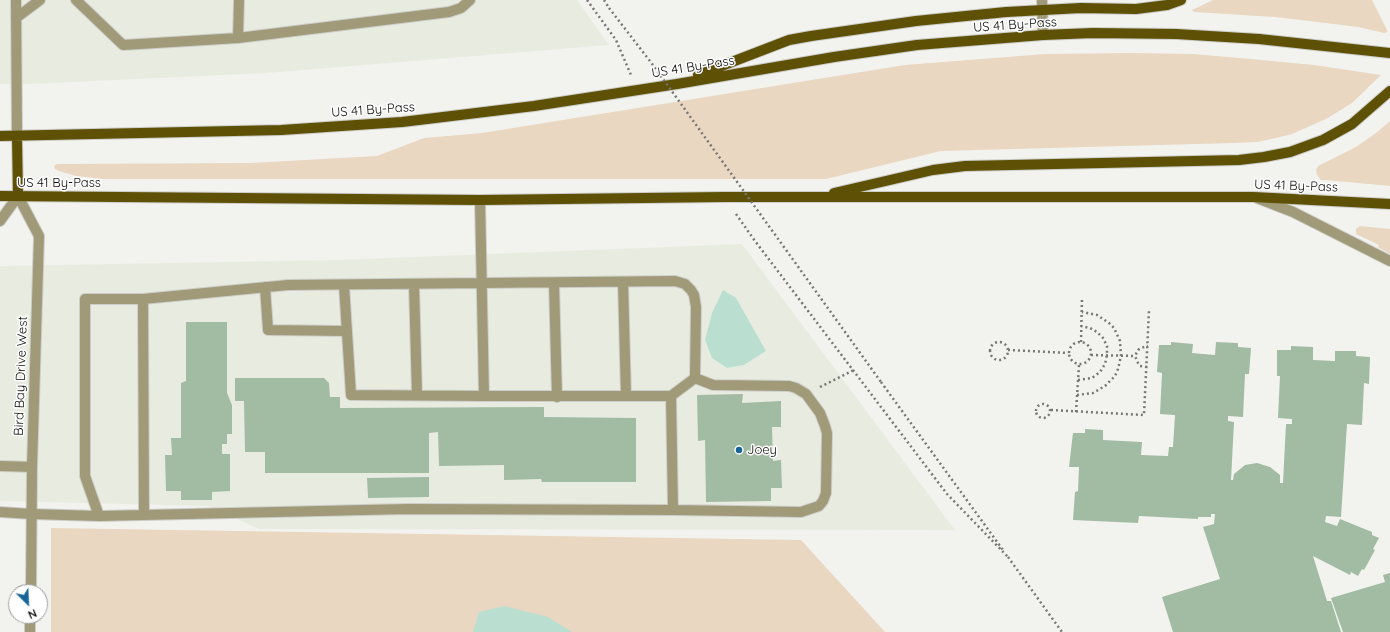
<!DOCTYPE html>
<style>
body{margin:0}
#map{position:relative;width:1390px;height:632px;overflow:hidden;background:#f2f3ef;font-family:Quicksand,sans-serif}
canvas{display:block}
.north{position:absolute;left:8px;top:584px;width:40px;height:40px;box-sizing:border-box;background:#fff;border:1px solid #9d9d9d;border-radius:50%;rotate:156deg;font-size:11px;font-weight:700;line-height:16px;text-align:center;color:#0b0b0a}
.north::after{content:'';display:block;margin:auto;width:14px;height:18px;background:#186597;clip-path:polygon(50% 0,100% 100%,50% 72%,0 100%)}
</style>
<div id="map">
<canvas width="1390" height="632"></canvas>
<div class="north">N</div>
</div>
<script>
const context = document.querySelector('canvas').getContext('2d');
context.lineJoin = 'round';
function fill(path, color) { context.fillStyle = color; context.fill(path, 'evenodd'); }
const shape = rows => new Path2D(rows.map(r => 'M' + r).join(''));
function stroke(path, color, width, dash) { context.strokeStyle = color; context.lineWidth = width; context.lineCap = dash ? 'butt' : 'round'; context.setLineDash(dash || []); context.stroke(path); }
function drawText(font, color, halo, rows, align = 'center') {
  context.font = font + ' Quicksand,sans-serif'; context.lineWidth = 3; context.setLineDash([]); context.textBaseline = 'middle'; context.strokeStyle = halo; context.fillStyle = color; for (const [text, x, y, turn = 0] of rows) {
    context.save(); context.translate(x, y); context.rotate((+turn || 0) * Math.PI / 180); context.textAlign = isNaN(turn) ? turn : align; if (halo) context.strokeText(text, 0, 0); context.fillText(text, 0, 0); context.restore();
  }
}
const built = shape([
 [0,0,577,0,609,45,267,73,31,84,0,84],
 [742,244,955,530,259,529,208,506,0,501,0,266,337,260],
 [705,340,766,351,744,365,727,368,712,358]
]);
const green = shape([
 [1213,0,1372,0,1387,30,1387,32,1384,33,1358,27,1309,21,1275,17,1194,12,1192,10],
 [1130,53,1193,54,1251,59,1314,65,1381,75,1352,103,1326,119,1292,134,1276,138,1257,142,1233,143,941,151,826,179,104,179,76,176,59,171,55,169,54,166,57,164,251,163,377,156,424,138,482,133,905,65,1045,54],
 [1390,121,1390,186,1326,180,1321,180,1317,175,1316,170,1318,166,1356,147,1376,133],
 [1360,226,1390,229,1390,254,1378,247,1379,245,1356,234,1356,229],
 [51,528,801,540,885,632,51,632]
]);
const water = shape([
 [723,290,736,298,766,351,744,365,727,368,712,358,705,340,712,313],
 [504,606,548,617,572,632,473,632,479,612]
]);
const building = shape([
 [186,322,227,322,227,393,232,405,232,434,227,434,227,444,222,444,222,454,230,454,230,491,212,492,212,500,181,500,181,491,166,491,165,455,172,455,171,438,181,438,181,383,186,381],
 [1171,342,1193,344,1192,353,1215,355,1216,342,1238,343,1238,347,1251,348,1249,374,1245,374,1243,417,1228,416,1228,421,1234,422,1231,480,1233,480,1234,474,1245,465,1257,463,1270,467,1280,475,1280,483,1283,483,1286,424,1292,424,1292,419,1278,418,1280,376,1277,376,1277,350,1291,350,1291,346,1313,347,1313,360,1335,361,1335,351,1356,351,1356,356,1370,357,1369,384,1364,383,1362,425,1347,424,1341,517,1326,516,1325,522,1337,526,1340,519,1372,532,1372,535,1379,538,1373,549,1375,550,1364,570,1362,569,1358,576,1351,572,1350,575,1313,556,1327,601,1331,601,1341,632,1173,632,1162,597,1220,579,1203,527,1214,524,1215,514,1211,514,1211,517,1198,517,1198,519,1139,516,1138,523,1073,520,1075,492,1078,491,1079,467,1069,467,1073,433,1085,433,1085,429,1103,430,1103,440,1142,442,1141,455,1168,456,1169,447,1173,447,1175,415,1160,414,1162,373,1157,372,1159,345,1171,345],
 [235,378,324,378,329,383,330,397,340,397,340,408,544,407,544,417,636,418,636,482,542,482,541,479,504,480,504,465,439,466,438,432,429,433,429,473,265,473,265,452,245,452,244,401,235,401],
 [743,394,742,403,781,401,781,427,772,427,773,461,781,460,782,488,771,488,771,501,706,502,705,440,698,441,697,395],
 [429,477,429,497,368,498,367,478],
 [1390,573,1390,632,1343,632,1331,598,1385,582,1383,575]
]);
const path = shape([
 [587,0,616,40,631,75],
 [604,0,609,8],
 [736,214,755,241,947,494,1009,558],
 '1069 353a11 11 0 1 1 22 0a11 11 0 1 1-22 0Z',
 [1081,342,1082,297],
 '990 351a9 9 0 1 1 18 0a9 9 0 1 1-18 0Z',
 [1008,350,1068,353],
 [1091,355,1135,356],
 [1147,367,1140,366,1138,363,1135,356,1138,350,1141,348,1148,346],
 [1078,380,1092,378,1100,372,1105,364,1107,355,1107,346,1103,338,1097,332,1090,328,1081,326],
 [881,382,1003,550],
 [820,387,854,370],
 [1077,395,1093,393,1105,386,1115,376,1118,369,1121,356,1120,341,1114,328,1109,323,1097,315,1082,312],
 '1036 411a7 7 0 1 1 14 0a7 7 0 1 1-14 0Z',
 [1051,410,1144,415,1149,310],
 [1076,412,1079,365],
 [1008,557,1062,632]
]);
const lane = shape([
 [16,0,17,136],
 [76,0,123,45,238,38,449,12,461,8,470,0],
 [1042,0,1043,35],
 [16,18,40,0],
 [238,38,239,0],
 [480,200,484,396,671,396],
 [623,282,626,396],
 [554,283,557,397],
 [414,284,417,395],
 [344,285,351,395,484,396],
 [265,287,268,330,347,331],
 [143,299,144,514],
 [673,510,801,512,819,506,823,501,826,493,827,433,825,426,820,413,806,394,796,388,789,386,713,385,695,378],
 [31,514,99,516,408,509,673,510,671,396,695,378,696,307,694,295,691,290,685,284,675,281,288,285,143,299,85,299,85,476,99,516]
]);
const street = shape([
 [1257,198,1293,212,1390,261],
 [0,221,18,196,39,236,32,467,31,592],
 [0,466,32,467],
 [0,512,31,514],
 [30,632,30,616]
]);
const primary = shape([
 [698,75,789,40,811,36,916,21,1006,12,1081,8,1136,9,1167,5,1181,0],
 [0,136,281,130,402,122,534,106,677,84,834,57,917,45,1043,35,1093,33,1176,34,1259,39,1390,53],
 [17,136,18,196],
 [834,193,933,170,965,166,1239,160,1264,157,1290,152,1323,140,1352,124,1390,91],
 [0,196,480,200,724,197,1253,197,1390,204]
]);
const pathBridge = shape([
 [609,8,653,65,881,382]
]);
const markers = [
 [739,450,4,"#186597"]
];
const streetNames = [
 ["US 41 By-Pass",1015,25,-4],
 ["US 41 By-Pass",693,67,-9],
 ["US 41 By-Pass",373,110,-4],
 ["US 41 By-Pass",59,183],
 ["US 41 By-Pass",1296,186,2],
 ["Bird Bay Drive West",21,376,-88]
];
const poiNames = [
 ["Joey",747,450]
];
fill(built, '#e8ece0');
fill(green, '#e9d7c1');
fill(water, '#badfd1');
fill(building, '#a2bba3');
stroke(lane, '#cdceca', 12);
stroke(street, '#cdceca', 12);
stroke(primary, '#cdceca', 12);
stroke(path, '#777876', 2.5, [2, 3]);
stroke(lane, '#a09a79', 10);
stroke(street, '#a09a79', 10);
stroke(primary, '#5e5004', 10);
stroke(pathBridge, '#777876', 2.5, [2, 3]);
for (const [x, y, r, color] of markers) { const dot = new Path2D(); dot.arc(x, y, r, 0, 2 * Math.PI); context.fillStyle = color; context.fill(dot); stroke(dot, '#fff', 1.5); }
drawText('13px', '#0b0b0a', '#fff', streetNames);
drawText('13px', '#0b0b0a', '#fff', poiNames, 'left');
</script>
